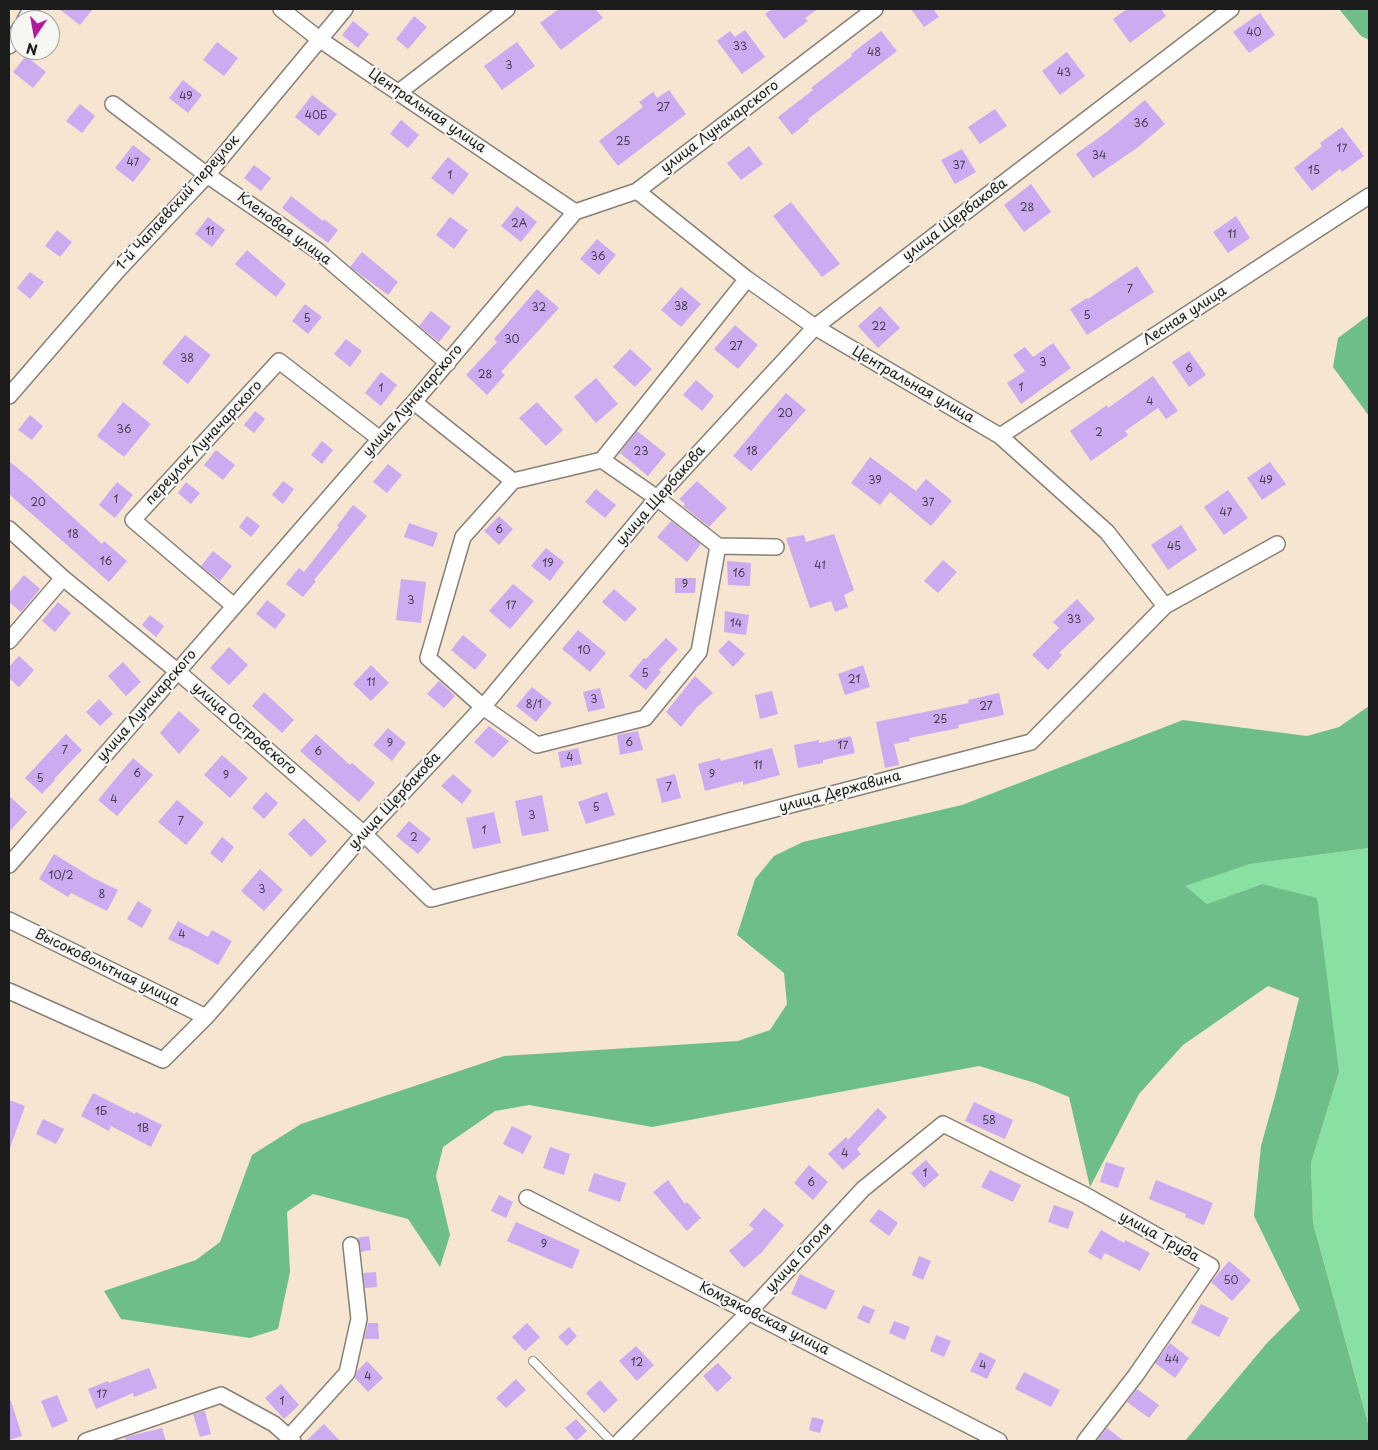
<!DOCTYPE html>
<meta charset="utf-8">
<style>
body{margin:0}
#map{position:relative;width:1378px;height:1450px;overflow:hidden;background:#f5e5d1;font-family:"Playpen Sans",sans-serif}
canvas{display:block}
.frame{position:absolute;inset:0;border:10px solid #1c1c1c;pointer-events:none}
.north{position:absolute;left:10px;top:10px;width:50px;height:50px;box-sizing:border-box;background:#f6f6f2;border:1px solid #9f9f9c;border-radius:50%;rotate:192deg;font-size:14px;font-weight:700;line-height:20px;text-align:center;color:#1c1c1c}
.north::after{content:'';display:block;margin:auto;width:18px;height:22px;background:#b5179e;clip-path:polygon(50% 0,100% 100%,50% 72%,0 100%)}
</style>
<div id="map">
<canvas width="1378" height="1450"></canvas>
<div class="frame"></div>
<div class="north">N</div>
</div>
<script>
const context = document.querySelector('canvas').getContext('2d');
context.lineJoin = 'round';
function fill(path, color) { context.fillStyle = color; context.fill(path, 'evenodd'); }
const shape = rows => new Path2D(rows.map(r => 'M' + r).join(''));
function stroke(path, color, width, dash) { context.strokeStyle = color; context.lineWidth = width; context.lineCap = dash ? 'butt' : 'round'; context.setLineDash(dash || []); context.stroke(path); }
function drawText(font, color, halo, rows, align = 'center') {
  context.font = font + ' "Playpen Sans",sans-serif'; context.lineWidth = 4.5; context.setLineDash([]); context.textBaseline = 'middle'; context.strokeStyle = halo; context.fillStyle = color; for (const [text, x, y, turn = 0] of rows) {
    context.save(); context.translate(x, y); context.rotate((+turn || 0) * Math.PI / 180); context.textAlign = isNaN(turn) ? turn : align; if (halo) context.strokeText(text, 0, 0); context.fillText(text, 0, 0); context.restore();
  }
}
const green = shape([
 [1369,848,1369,1427,1313,1223,1311,1163,1339,1072,1262,884,1207,904,1184,886,1250,864]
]);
const forest = shape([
 [1339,9,1369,9,1369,40,1361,36],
 [1369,315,1369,416,1333,367,1338,338],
 [1369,706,1369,848,1250,864,1185,886,1207,904,1262,884,1317,898,1339,1072,1311,1163,1313,1223,1369,1427,1369,1441,1185,1441,1267,1343,1300,1310,1254,1216,1261,1146,1275,1096,1299,998,1268,986,1183,1045,1139,1094,1090,1187,1069,1097,1035,1083,979,1066,652,1127,529,1105,495,1111,443,1147,436,1176,450,1235,440,1267,408,1219,313,1194,287,1212,290,1272,278,1329,250,1338,121,1319,104,1291,196,1260,220,1242,252,1155,301,1124,504,1056,738,1041,770,1030,787,1004,784,973,737,935,755,879,774,856,803,842,962,805,1183,720,1307,736,1339,727]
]);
const building = shape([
 [59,9,93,9,80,25],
 [559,9,595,9,603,18,561,50,540,23],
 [772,9,818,9,805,18,808,21,784,39,765,14],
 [911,9,933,9,939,17,924,27],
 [1127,9,1161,9,1166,16,1130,43,1113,19],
 [1260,13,1275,35,1249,53,1233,32],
 [414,16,427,27,408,49,396,39],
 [353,21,369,34,358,48,342,35],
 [745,30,765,57,742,74,717,41,730,31,735,37],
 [881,31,897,51,808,119,809,121,792,135,778,117,813,90,811,88,852,56,851,54],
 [217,42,238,58,224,76,203,60],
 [517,42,535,66,502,90,484,66],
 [1067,52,1085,76,1060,95,1042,71],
 [26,56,46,72,33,88,13,72],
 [183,80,202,95,188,113,169,98],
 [669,90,686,114,618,166,599,141,643,107,639,102,653,92,657,98],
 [312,95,337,114,319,136,295,117],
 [1145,100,1165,124,1137,148,1093,178,1076,154,1108,131],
 [80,104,95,116,82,133,66,121],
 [995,109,1007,126,980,144,968,127],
 [401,120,419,135,408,148,390,134],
 [1342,127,1364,156,1342,172,1340,169,1312,191,1294,168,1322,146,1320,143],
 [133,145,151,159,133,182,115,168],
 [749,146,763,164,741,180,727,163],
 [962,149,976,172,955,184,941,160],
 [448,157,469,174,453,195,431,178],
 [254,165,271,178,261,191,244,178],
 [1031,184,1051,212,1024,232,1004,205],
 [291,196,323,221,324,219,338,230,328,243,282,208],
 [791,202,840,264,822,277,773,216],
 [517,206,537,222,521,242,501,226],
 [1236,216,1250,238,1228,253,1213,232],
 [208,217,225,230,212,247,195,234],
 [450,217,468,230,454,249,436,235],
 [57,230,72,242,60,257,45,246],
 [597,239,616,255,599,275,580,259],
 [247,250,286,284,276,297,235,264],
 [362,252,398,282,388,295,350,267],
 [1137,266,1154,292,1087,335,1070,309,1087,298,1088,299],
 [30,272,44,282,30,299,17,288],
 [681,287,701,304,681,327,661,310],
 [537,289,559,308,501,372,505,375,487,395,466,375,497,342,494,339],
 [305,304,322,317,308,334,292,321],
 [880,306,900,328,878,348,858,326],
 [431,311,451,327,439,342,419,326],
 [735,325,758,345,738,369,714,349],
 [185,335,211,355,188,384,162,363],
 [346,339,362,351,350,367,334,354],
 [1053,343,1071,368,1021,404,1007,383,1025,371,1013,355,1025,347,1033,357],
 [630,349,652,369,635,387,613,367],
 [1189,351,1206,375,1189,387,1172,362],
 [381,372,397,385,381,406,365,393],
 [1153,376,1178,411,1166,419,1158,408,1125,431,1128,435,1091,461,1070,431,1107,405,1108,408],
 [596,378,618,404,596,423,574,397],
 [696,380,714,396,702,411,683,395],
 [786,393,806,410,751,471,733,456],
 [123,402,151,424,124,457,97,436],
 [537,402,563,430,546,446,519,418],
 [255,411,265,419,254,433,244,425],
 [30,415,43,426,32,440,18,430],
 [637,431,666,454,648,476,620,453],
 [322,441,333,450,322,464,311,455],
 [216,450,235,465,223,480,204,465],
 [870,457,916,491,926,479,952,501,931,526,890,492,880,505,851,483],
 [9,461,32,480,102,544,104,541,127,561,109,582,9,494],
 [1270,462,1286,484,1262,500,1247,478],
 [388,464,402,475,387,493,373,482],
 [283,481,294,489,283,504,272,495],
 [697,481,727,508,709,527,683,506,685,504,679,499],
 [117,482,133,495,115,518,99,505],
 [186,482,200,493,191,504,178,493],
 [596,489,616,505,605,518,585,502],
 [1228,490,1248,518,1224,535,1204,507],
 [353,505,367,516,314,580,316,581,303,597,286,584,299,568,304,572,339,527,337,526],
 [247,516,260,526,251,537,239,527],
 [499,516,513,529,499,545,484,531],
 [671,521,701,544,687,562,657,537],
 [409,523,438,533,433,547,404,537],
 [1181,525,1197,550,1168,570,1151,545],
 [834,534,854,590,844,595,848,607,835,612,831,601,810,608,786,538,804,535,806,542],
 [546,548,564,562,550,581,531,566],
 [213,551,232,566,220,581,201,566],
 [943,560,957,572,938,593,924,581],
 [727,561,751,563,750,586,728,585],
 [24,575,40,589,21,612,9,602,9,593],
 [675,578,696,578,695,593,675,593],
 [401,579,426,582,421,623,396,620],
 [513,584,534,601,510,629,489,611],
 [614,589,637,609,625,622,602,602],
 [1077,599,1095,619,1059,653,1062,655,1048,670,1032,655,1059,628,1053,622],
 [267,600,286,615,275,629,256,614],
 [58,602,71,613,55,632,42,621],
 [725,611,749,615,746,635,724,632],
 [150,615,164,626,156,637,142,625],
 [578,630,606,653,590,672,562,649],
 [463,635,487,655,475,670,451,650],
 [666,638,678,649,659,670,661,672,646,690,629,676,644,658,646,659],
 [729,640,745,654,733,667,718,651],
 [229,647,248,665,229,685,210,668],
 [19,656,34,670,19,687,9,678,9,667],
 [123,662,141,682,126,696,108,676],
 [371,665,389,683,371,701,353,684],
 [863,665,870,687,845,695,838,674],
 [695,676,713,693,697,707,681,727,666,712],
 [439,681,455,696,444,708,427,694],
 [532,687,552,703,536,722,516,706],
 [600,688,605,708,588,712,583,692],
 [772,691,778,714,760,719,755,695],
 [264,692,294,720,282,733,252,706],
 [999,693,1004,715,958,725,959,728,909,738,910,741,894,744,899,765,885,768,876,722,969,703,968,700],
 [99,699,113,714,100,726,86,712],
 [179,711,200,730,179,754,160,733],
 [489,726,509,741,493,758,474,742],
 [388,728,406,743,392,761,373,745],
 [638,731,643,750,620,755,617,735],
 [66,734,82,750,54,779,55,780,42,794,25,778],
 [316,734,350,765,352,763,375,783,359,802,300,751],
 [851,736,855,753,823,760,823,763,798,768,794,745,819,740,819,743],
 [578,748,582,764,561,768,558,752],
 [772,748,780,775,743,785,743,781,705,791,698,764,720,758,721,761],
 [222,755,248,778,230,798,204,775],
 [133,758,153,775,117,816,98,800],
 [453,774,472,791,462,804,441,786],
 [675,774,681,798,662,803,656,779],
 [266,792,278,803,264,819,252,808],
 [607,792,615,815,586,824,578,802],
 [542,795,549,831,522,836,515,801],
 [9,796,27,812,9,832],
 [177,800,204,823,186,845,158,822],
 [494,812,501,843,473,849,466,818],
 [304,818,327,841,311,857,288,834],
 [409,821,431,839,418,854,396,836],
 [222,837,234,847,222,863,210,853],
 [54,854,93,878,118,890,107,911,71,893,68,897,39,879],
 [260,869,283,890,264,911,241,891],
 [138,901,152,910,142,928,127,919],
 [178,921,208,937,212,930,232,941,218,965,186,947,186,948,168,939],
 [93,1093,135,1114,136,1112,162,1125,151,1147,111,1126,109,1131,81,1116],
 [9,1100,25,1106,10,1148,9,1147],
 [974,1102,1013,1120,1005,1139,965,1121],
 [878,1108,887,1117,857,1149,861,1154,843,1170,828,1154,846,1137,848,1140],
 [43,1119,64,1129,56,1144,36,1134],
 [512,1126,532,1136,523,1154,503,1144],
 [550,1147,570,1154,564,1175,543,1168],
 [926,1160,939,1175,924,1188,911,1173],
 [1106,1162,1125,1168,1118,1188,1100,1182],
 [809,1165,828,1182,813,1200,794,1183],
 [990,1170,1021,1185,1013,1202,981,1187],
 [594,1173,626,1183,620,1202,588,1191],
 [668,1180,685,1204,687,1202,701,1218,687,1231,653,1192],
 [1156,1180,1213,1203,1204,1225,1185,1217,1186,1214,1149,1199],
 [499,1195,513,1202,506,1218,491,1211],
 [1054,1205,1074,1212,1068,1229,1048,1222],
 [764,1208,784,1225,762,1252,744,1268,729,1251,754,1229,749,1225],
 [879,1209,898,1223,889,1236,869,1221],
 [516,1222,580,1250,572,1269,507,1241],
 [1101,1230,1124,1243,1125,1240,1150,1253,1140,1271,1105,1253,1101,1260,1088,1252],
 [369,1236,371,1250,361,1252,360,1244,357,1238],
 [919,1256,931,1261,923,1280,912,1275],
 [1229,1261,1251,1280,1232,1301,1211,1282],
 [376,1272,377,1287,365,1288,363,1273],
 [800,1274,835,1291,826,1310,791,1294],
 [1201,1304,1229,1318,1219,1337,1191,1323],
 [863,1305,875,1310,869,1324,857,1318],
 [894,1321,910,1327,905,1340,889,1333],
 [368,1323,378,1323,379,1339,364,1339],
 [527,1323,540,1337,525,1351,512,1337],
 [569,1327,577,1336,567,1346,558,1337],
 [936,1335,951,1341,944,1357,930,1351],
 [1170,1343,1189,1358,1175,1378,1155,1363],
 [636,1346,654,1365,637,1381,619,1361],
 [980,1352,996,1360,987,1379,970,1371],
 [367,1361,383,1378,368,1392,355,1378,357,1371],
 [718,1363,732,1378,717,1392,703,1376],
 [149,1368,157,1388,134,1397,133,1393,96,1409,88,1389,108,1381,109,1383],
 [1024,1372,1060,1390,1051,1407,1015,1389],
 [516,1379,526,1390,506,1408,496,1398],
 [600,1380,618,1400,604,1413,586,1393],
 [281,1384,299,1405,284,1419,265,1398],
 [1137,1389,1159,1405,1149,1418,1127,1402],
 [57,1395,68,1421,52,1428,41,1401],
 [9,1401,11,1401,22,1436,9,1440],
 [205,1411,211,1434,200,1437,193,1414],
 [812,1417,824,1420,820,1433,809,1430],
 [576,1419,587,1431,576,1441,565,1428],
 [324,1424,340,1441,306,1441],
 [162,1428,166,1441,126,1441,125,1437],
 [1107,1428,1124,1441,1097,1441]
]);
const lane = shape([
 [533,1361,611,1441]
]);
const street = shape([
 [281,9,319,39,575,212],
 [25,20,31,9],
 [9,46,20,28],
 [399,92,507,9],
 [113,104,207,175,318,251,448,363],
 [637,191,747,279,815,327,1000,436,1107,532,1165,606],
 [9,396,118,270,207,175,345,9],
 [414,402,513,481],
 [1000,436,1369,196],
 [602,460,657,498,718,546,699,652,645,718,537,745,483,707,428,658,463,537,513,481,602,460],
 [602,460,747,279],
 [9,529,63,578,177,671,364,834,431,899,1031,742,1165,606,1277,544],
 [718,546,776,547],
 [234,606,133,520,279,361,380,439],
 [9,641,63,578],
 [9,865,380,439,414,402,575,212,637,191,875,9],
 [9,920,206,1017],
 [9,991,163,1060,206,1017,364,834,483,707,657,498,815,327,1231,9],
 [527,1198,999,1441],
 [289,1437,347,1373,359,1319,351,1245],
 [86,1441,221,1395,274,1424,293,1441],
 [620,1441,749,1312,863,1189,943,1124,1085,1195,1211,1266,1136,1375,1085,1441]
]);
const numberNames = [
 ["40",1254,33],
 ["33",740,47],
 ["48",874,53],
 ["3",509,66],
 ["43",1064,73],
 ["49",186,97],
 ["27",663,108],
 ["40Б",316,116],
 ["36",1141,124],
 ["25",623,142],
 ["17",1342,149],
 ["34",1099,156],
 ["47",133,163],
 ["37",959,166],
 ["15",1314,171],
 ["1",450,176],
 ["28",1027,208],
 ["2А",519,224],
 ["11",210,232],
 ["11",1232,235],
 ["36",598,257],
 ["7",1130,290],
 ["38",681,307],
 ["32",539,308],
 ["5",1087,316],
 ["5",307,319],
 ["22",879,327],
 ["30",512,340],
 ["27",736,347],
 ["38",187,359],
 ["3",1043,363],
 ["6",1189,369],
 ["28",485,375],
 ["1",1021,388],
 ["1",381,389],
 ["4",1150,402],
 ["20",785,414],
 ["36",124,430],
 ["2",1099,433],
 ["23",641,452],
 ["18",752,452],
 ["39",875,481],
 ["49",1266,481],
 ["1",116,500],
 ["20",38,503],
 ["37",928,503],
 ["47",1226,513],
 ["6",499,530],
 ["18",73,535],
 ["45",1174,547],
 ["16",106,562],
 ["19",548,564],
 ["41",820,566],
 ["16",739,574],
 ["9",685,585],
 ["3",411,601],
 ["17",511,606],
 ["33",1074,620],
 ["14",736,624],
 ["10",584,651],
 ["5",645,674],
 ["21",854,680],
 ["11",371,683],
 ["3",594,700],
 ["8/1",534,705],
 ["27",986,707],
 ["25",940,720],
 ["6",629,743],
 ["9",390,744],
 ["17",843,746],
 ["7",65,751],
 ["6",318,752],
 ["4",570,758],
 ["11",758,766],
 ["6",137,774],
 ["9",712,775],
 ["9",226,776],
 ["5",40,779],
 ["7",669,788],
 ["4",114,800],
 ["5",596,808],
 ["3",532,816],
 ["7",181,822],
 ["1",484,831],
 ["2",414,838],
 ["10/2",61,876],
 ["3",262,890],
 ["8",102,895],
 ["4",182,935],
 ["1Б",101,1112],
 ["58",989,1121],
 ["1В",143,1129],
 ["4",845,1154],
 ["1",925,1174],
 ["6",811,1183],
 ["9",544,1245],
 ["50",1231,1281],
 ["44",1172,1360],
 ["12",637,1363],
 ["4",983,1366],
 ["4",368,1377],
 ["17",102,1395],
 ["1",282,1402]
];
const streetNames = [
 ["Центральная улица",427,111,34],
 ["улица Луначарского",720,127,-37],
 ["1-й Чапаевский переулок",178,203,-48],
 ["улица Щербакова",955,220,-37],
 ["Кленовая улица",284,229,36],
 ["Лесная улица",1185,316,-33],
 ["Центральная улица",913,385,30],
 ["улица Луначарского",413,401,-49],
 ["переулок Луначарского",204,443,-47],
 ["улица Щербакова",661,496,-49],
 ["улица Луначарского",147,706,-49],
 ["улица Островского",244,729,41],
 ["улица Державина",840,792,-15],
 ["улица Щербакова",395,801,-47],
 ["Высоковольтная улица",107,968,26],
 ["улица Труда",1159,1237,29],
 ["улица Гоголя",799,1258,-47],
 ["Комзяковская улица",764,1319,27]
];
fill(green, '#89e0a3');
fill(forest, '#6ebe89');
fill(building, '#cdabf0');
stroke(lane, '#888076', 10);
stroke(street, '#888076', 18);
stroke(lane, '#fff', 8);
stroke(street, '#fff', 15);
drawText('11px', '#484051', null, numberNames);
drawText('14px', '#1c1c1c', '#f6f6f2', streetNames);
</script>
